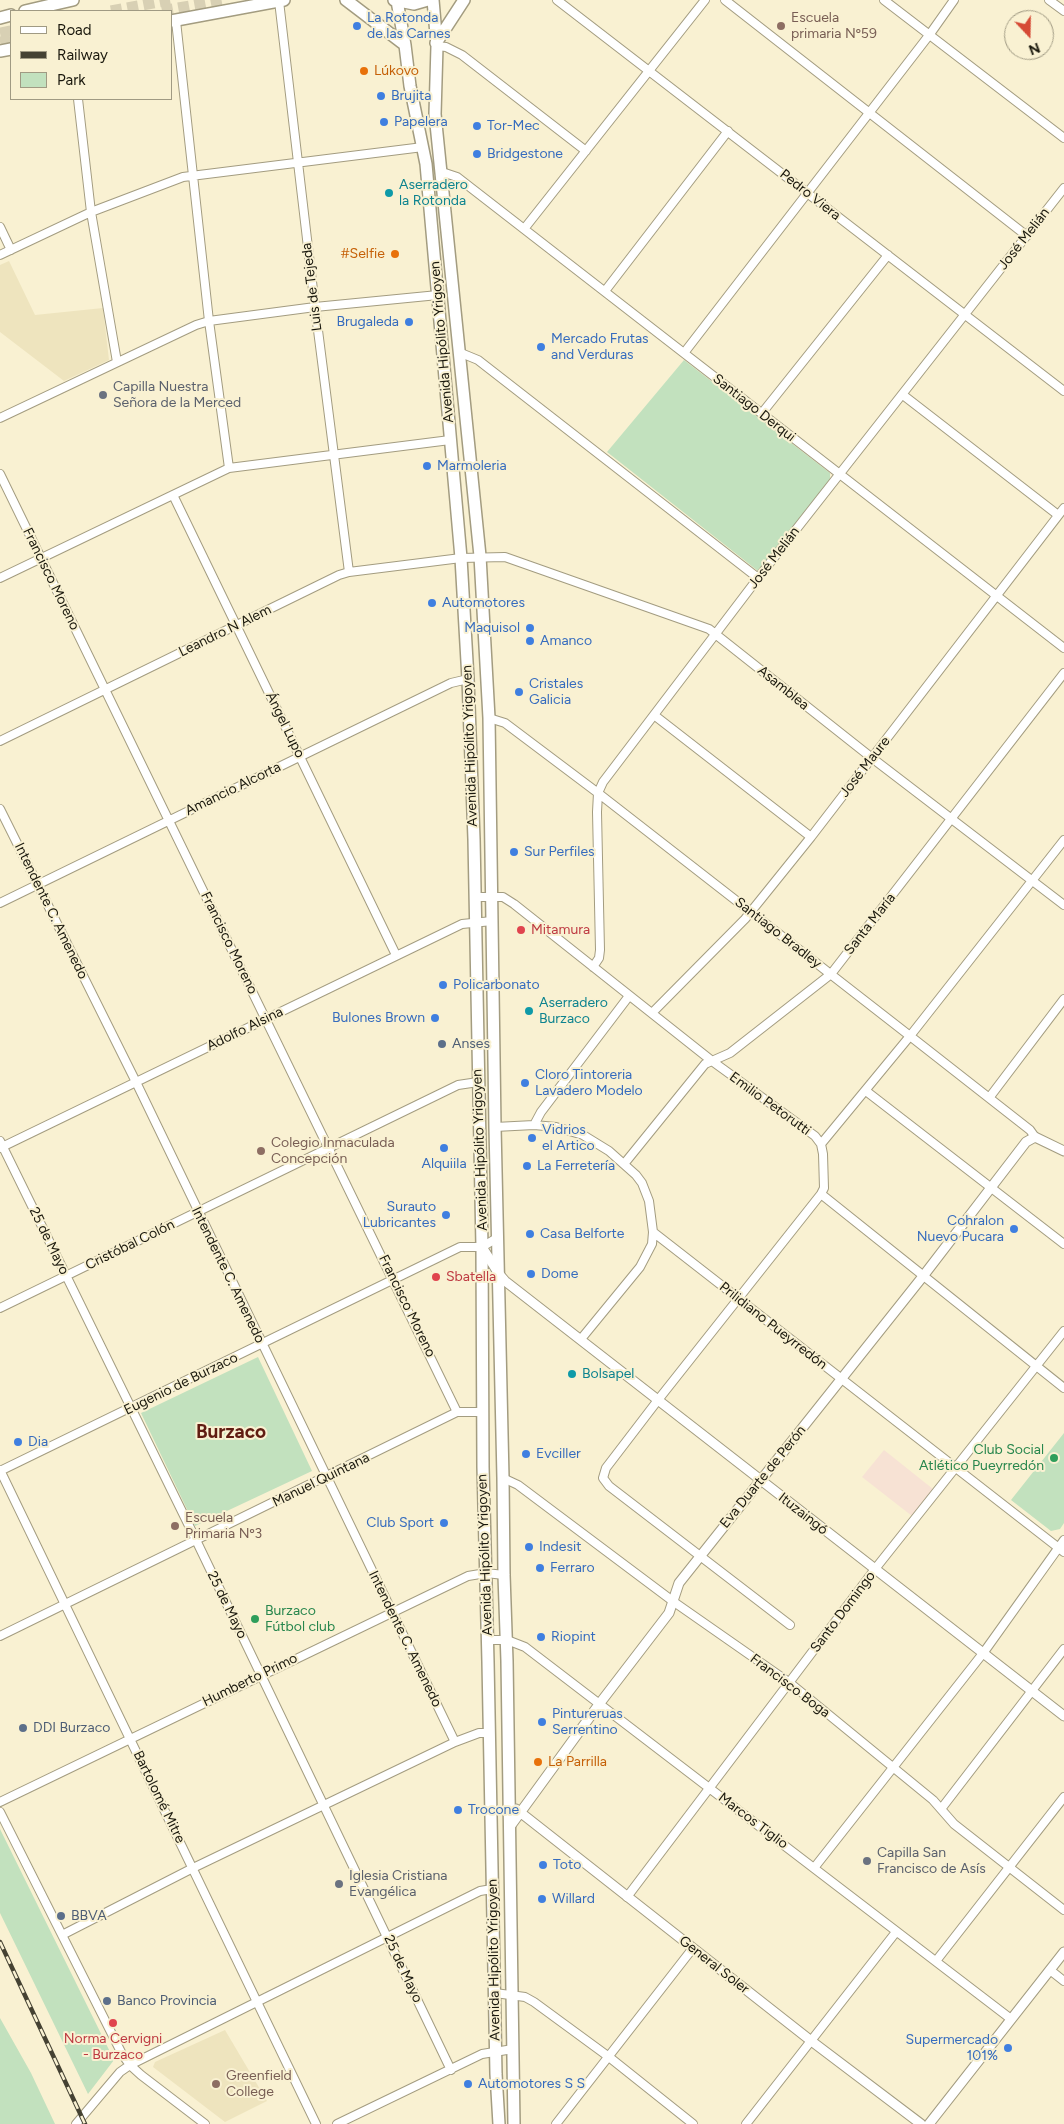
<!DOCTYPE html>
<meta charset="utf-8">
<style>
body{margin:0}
#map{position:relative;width:1064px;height:2124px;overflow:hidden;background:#f9f1d2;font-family:Figtree,sans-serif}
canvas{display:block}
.legend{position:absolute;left:10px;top:10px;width:162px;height:90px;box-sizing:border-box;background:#f9f1d2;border:1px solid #a09a83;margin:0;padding:6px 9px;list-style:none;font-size:15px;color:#1a180d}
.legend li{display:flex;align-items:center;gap:10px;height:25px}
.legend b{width:25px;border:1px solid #a09a83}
.north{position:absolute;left:1004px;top:10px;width:50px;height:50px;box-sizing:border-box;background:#f9f1d2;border:1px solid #a09a83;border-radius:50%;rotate:159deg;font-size:14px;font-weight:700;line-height:20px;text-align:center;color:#1a180d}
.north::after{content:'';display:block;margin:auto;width:18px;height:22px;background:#d64a35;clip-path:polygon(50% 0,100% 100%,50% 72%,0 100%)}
</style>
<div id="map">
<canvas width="1064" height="2124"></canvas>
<ul class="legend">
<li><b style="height:6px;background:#fff"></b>Road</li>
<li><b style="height:6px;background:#454233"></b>Railway</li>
<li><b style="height:14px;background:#c2e1be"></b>Park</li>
</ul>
<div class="north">N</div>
</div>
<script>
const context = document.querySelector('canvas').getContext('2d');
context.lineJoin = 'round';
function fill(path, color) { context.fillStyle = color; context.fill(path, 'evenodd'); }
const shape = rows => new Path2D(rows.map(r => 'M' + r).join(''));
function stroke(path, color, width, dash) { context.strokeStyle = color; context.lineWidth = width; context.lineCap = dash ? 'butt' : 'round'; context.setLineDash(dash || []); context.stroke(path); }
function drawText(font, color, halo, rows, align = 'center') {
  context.font = font + ' Figtree,sans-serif'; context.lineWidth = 4; context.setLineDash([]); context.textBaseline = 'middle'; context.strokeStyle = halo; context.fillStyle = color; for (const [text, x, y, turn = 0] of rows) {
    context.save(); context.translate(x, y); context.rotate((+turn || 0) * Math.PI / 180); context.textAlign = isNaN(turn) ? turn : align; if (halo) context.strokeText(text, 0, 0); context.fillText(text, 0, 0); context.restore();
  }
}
const commercial = shape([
 [884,1450,933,1489,912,1516,862,1477]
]);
const built = shape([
 [9,261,35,315,103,308,109,360,64,381,0,332,0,265],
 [225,2030,267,2101,225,2122,153,2067,155,2062]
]);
const green = shape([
 [684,360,830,473,830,481,758,571,607,452],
 [258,1357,312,1471,195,1526,141,1413],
 [1064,1433,1064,1523,1060,1529,1051,1531,1011,1500],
 [0,1829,114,2060,88,2094,0,1913],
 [0,2018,31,2073,55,2124,0,2124]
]);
const primaryTunnel = shape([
 [111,11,170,0],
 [162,11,222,0],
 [0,33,11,31],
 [0,42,11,40]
]);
const minor = shape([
 [557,0,1064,391],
 [725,0,1027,236],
 [884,0,1064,138],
 [1049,0,1064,11],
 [279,1,315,307,349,572],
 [176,21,209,321,229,468],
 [437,46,446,47,462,55,586,151],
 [78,99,91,212,117,362],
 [442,172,457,177,1064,648],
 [0,227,11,250],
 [524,229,705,0],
 [0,255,91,212,183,177,423,147],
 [605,291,728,131],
 [461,353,478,360,758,578],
 [684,353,930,34,954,0],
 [903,395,1058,515],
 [762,413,888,255],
 [0,418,196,325,209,321,315,307,438,295],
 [0,474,457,1412],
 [173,495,396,955],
 [0,578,229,468,450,440],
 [654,715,811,837],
 [489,718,505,723,598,793,910,1036,1030,1130,1035,1137],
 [0,741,339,575,349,572,461,558,505,557,709,629,872,758,1064,905],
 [0,809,136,1082,455,1742],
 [475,897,503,897,514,904,712,1061,815,1136,821,1144,823,1154,824,1188,821,1194,1064,1388],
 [0,903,451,683,468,679],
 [593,967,599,958,600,950,597,812,598,793,603,782,758,578,1064,188],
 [652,1013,745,919,811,837,1064,508],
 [866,1091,1064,1244],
 [989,1098,1064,999],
 [534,1125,541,1112,629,996],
 [495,1127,534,1125,556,1127,583,1135,609,1151,636,1175,642,1183,649,1201,653,1232,1064,1552],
 [0,1141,196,1540,451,2070],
 [821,1144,910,1036,1064,840],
 [0,1148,462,924,492,921],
 [624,1164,705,1064,730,1053,831,974,1064,673],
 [0,1308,458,1085,478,1082],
 [581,1339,640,1267,652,1244,653,1232],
 [0,1470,316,2124],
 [0,1471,460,1247,482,1247,497,1238],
 [503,1478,518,1485,674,1602,790,1683,933,1800,954,1824,1064,1910],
 [790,1625,609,1486,603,1478,606,1468,658,1400,821,1194],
 [0,1636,457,1412,482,1412],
 [488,1640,507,1640,525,1647,1011,2019],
 [0,1802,468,1576,486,1573,504,1575],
 [941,1809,1064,1649],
 [0,1812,122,2054,130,2065,141,2075,205,2124],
 [814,1868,984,1652,1064,1540],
 [627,1897,875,1569,1064,1331],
 [62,1935,193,1868,455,1742,479,1733,490,1733],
 [936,1961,1064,1797],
 [1050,1970,1064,1981],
 [495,1993,525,1997,534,2002,609,2057,693,2124],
 [76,2124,120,2072,130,2065,480,1891,492,1889],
 [337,2124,482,2054,513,2049],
 [556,2124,693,1948],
 [746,2124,896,1932]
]);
const tertiary = shape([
 [482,1247,499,1274,505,1281,1064,1716],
 [516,1809,810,2040,921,2124],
 [509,1828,600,1703,669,1613,679,1583,924,1275,1026,1142,1035,1137,1064,1151],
 [929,2124,1064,1952]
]);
const primary = shape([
 [346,0,405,45],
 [394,0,414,4,428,0],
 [433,0,437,46,435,114,480,556,489,718,495,1127,503,1478,504,1575,507,1661,514,2124],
 [397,1,405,45,410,86,426,164,461,558,468,679,474,839,482,1247,483,1467,488,1662,496,2074,499,2124],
 [25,11,73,0],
 [0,18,11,15],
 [171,21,284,0],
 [436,43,464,0],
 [0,51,11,49]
]);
const rail = shape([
 [0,1942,85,2124]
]);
const markers = [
 [357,26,5,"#3f7fe0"],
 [781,26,5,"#8d6e63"],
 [364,71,5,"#e8710a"],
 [381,96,5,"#3f7fe0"],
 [384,122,5,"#3f7fe0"],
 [477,126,5,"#3f7fe0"],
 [477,154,5,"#3f7fe0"],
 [389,193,5,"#0f9aa8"],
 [395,254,5,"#e8710a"],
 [409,322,5,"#3f7fe0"],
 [541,347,5,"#3f7fe0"],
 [103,395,5,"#6b7280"],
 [427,466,5,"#3f7fe0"],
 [432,603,5,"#3f7fe0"],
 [530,628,5,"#3f7fe0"],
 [530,641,5,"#3f7fe0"],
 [519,692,5,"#3f7fe0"],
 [514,852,5,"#3f7fe0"],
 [521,930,5,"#e0444e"],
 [443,985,5,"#3f7fe0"],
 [529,1011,5,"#0f9aa8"],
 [435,1018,5,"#3f7fe0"],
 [442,1044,5,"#5c6f8a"],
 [525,1083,5,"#3f7fe0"],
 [532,1138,5,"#3f7fe0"],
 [444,1148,5,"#3f7fe0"],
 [261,1151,5,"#8d6e63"],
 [527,1166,5,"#3f7fe0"],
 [446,1215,5,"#3f7fe0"],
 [1014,1229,5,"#3f7fe0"],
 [530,1234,5,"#3f7fe0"],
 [531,1274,5,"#3f7fe0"],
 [436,1277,5,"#e0444e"],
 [572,1374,5,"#0f9aa8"],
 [18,1442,5,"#3f7fe0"],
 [526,1454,5,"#3f7fe0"],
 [1054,1458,5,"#2e9e5b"],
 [444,1523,5,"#3f7fe0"],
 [175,1526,5,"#8d6e63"],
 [529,1547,5,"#3f7fe0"],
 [540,1568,5,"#3f7fe0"],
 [255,1619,5,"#2e9e5b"],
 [541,1637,5,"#3f7fe0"],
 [542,1722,5,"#3f7fe0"],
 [23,1728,5,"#5c6f8a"],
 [538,1762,5,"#e8710a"],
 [458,1810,5,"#3f7fe0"],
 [867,1861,5,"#6b7280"],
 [543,1865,5,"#3f7fe0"],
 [339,1884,5,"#6b7280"],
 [542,1899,5,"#3f7fe0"],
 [61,1916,5,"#5c6f8a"],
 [107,2001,5,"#5c6f8a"],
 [113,2023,5,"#e0444e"],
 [1008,2048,5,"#3f7fe0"],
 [216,2084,5,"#8d6e63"],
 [468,2084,5,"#3f7fe0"]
];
const shopNames = [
 ["La Rotonda",367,18],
 ["de las Carnes",367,34],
 ["Brujita",391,96],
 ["Papelera",394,122],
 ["Tor-Mec",487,126],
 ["Bridgestone",487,154],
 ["Brugaleda",399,322,"right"],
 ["Mercado Frutas",551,339],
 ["and Verduras",551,355],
 ["Marmoleria",437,466],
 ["Automotores",442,603],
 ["Maquisol",520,628,"right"],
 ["Amanco",540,641],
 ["Cristales",529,684],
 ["Galicia",529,700],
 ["Sur Perfiles",524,852],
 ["Policarbonato",453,985],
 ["Bulones Brown",425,1018,"right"],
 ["Cloro Tintoreria",535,1075],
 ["Lavadero Modelo",535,1091],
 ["Vidrios",542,1130],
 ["el Artico",542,1146],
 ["Alquiila",444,1164,"center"],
 ["La Ferretería",537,1166],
 ["Surauto",436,1207,"right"],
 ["Lubricantes",436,1223,"right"],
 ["Cohralon",1004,1221,"right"],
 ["Nuevo Pucara",1004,1237,"right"],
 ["Casa Belforte",540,1234],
 ["Dome",541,1274],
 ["Dia",28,1442],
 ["Evciller",536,1454],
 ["Club Sport",434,1523,"right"],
 ["Indesit",539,1547],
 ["Ferraro",550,1568],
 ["Riopint",551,1637],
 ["Pintureruas",552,1714],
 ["Serrentino",552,1730],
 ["Trocone",468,1810],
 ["Toto",553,1865],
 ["Willard",552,1899],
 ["Supermercado",998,2040,"right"],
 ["101%",998,2056,"right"],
 ["Automotores S S",478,2084]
];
const educationNames = [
 ["Escuela",791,18],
 ["primaria Nº59",791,34],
 ["Colegio Inmaculada",271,1143],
 ["Concepción",271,1159],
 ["Escuela",185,1518],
 ["Primaria Nº3",185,1534],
 ["Greenfield",226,2076],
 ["College",226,2092]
];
const foodNames = [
 ["Lúkovo",374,71],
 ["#Selfie",385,254,"right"],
 ["La Parrilla",548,1762]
];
const cultureNames = [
 ["Aserradero",399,185],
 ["la Rotonda",399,201],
 ["Aserradero",539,1003],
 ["Burzaco",539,1019],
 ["Bolsapel",582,1374]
];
const streetNames = [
 ["Pedro Viera",810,195,38],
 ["José Melián",1024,239,-52],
 ["Luis de Tejeda",312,287,-97],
 ["Avenida Hipólito Yrigoyen",442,342,-95],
 ["Santiago Derqui",754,408,38],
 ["José Melián",774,558,-52],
 ["Francisco Moreno",51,579,64],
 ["Leandro N Alem",225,631,-26],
 ["Asamblea",783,688,39],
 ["Ángel Lupo",285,725,64],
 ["Avenida Hipólito Yrigoyen",470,746,-92],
 ["José Maure",865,767,-52],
 ["Amancio Alcorta",233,789,-26],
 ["Intendente C. Amenedo",51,911,64],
 ["Santa María",870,924,-52],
 ["Santiago Bradley",778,933,38],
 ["Francisco Moreno",229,943,64],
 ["Adolfo Alsina",245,1029,-26],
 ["Emilio Petorutti",770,1104,36],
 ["Avenida Hipólito Yrigoyen",480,1150,-92],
 ["25 de Mayo",49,1241,64],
 ["Cristóbal Colón",130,1245,-26],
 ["Intendente C. Amenedo",228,1275,64],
 ["Francisco Moreno",407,1306,64],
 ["Prilidiano Pueyrredón",773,1326,38],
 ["Eugenio de Burzaco",181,1384,-26],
 ["Eva Duarte de Perón",763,1477,-51],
 ["Manuel Quintana",321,1480,-26],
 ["Ituzaingó",803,1514,38],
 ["Avenida Hipólito Yrigoyen",485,1555,-92],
 ["25 de Mayo",227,1605,64],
 ["Santo Domingo",843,1612,-53],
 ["Intendente C. Amenedo",405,1639,64],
 ["Humberto Primo",250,1680,-26],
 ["Francisco Boga",790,1686,37],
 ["Bartolomé Mitre",159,1797,64],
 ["Marcos Tiglio",753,1821,37],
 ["Avenida Hipólito Yrigoyen",494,1960,-91],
 ["General Soler",714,1965,38],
 ["25 de Mayo",403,1969,65]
];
const worshipNames = [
 ["Capilla Nuestra",113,387],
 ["Señora de la Merced",113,403],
 ["Capilla San",877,1853],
 ["Francisco de Asís",877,1869],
 ["Iglesia Cristiana",349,1876],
 ["Evangélica",349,1892]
];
const healthNames = [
 ["Mitamura",531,930],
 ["Sbatella",446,1277],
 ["Norma Cervigni",113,2039,"center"],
 ["- Burzaco",113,2055,"center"]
];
const serviceNames = [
 ["Anses",452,1044],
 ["DDI Burzaco",33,1728],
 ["BBVA",71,1916],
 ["Banco Provincia",117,2001]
];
const leisureNames = [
 ["Club Social",1044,1450],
 ["Atlético Pueyrredón",1044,1466],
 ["Burzaco",265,1611,"left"],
 ["Fútbol club",265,1627,"left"]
];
const districtNames = [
 ["Burzaco",231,1432]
];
fill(commercial, '#f7e2d4');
fill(built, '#eee4be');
fill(green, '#c2e1be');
stroke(primaryTunnel, '#d8d0b4', 11, [11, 5.5]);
stroke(minor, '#a39c80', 10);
stroke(tertiary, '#a39c80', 11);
stroke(primary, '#a39c80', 14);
stroke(minor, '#fff', 8);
stroke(tertiary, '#fff', 9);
stroke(primary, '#fff', 11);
stroke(rail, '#454233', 4.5);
stroke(rail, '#f9f1d2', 2.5, [8]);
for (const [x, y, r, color] of markers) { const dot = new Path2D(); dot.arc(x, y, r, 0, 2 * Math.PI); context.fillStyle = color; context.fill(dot); stroke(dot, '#f9f1d2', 2); }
drawText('14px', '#366cbe', '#f9f1d2', shopNames, 'left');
drawText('14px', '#785e54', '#f9f1d2', educationNames, 'left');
drawText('14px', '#c56008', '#f9f1d2', foodNames, 'left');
drawText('14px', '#0d838f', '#f9f1d2', cultureNames, 'left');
drawText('14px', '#1a180d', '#f9f1d2', streetNames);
drawText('14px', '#5b616d', '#f9f1d2', worshipNames, 'left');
drawText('14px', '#be3a42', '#f9f1d2', healthNames, 'left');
drawText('14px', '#4e5e75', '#f9f1d2', serviceNames, 'left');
drawText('14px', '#27864d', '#f9f1d2', leisureNames, 'right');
drawText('bold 19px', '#601c12', '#f9f1d2', districtNames);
</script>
